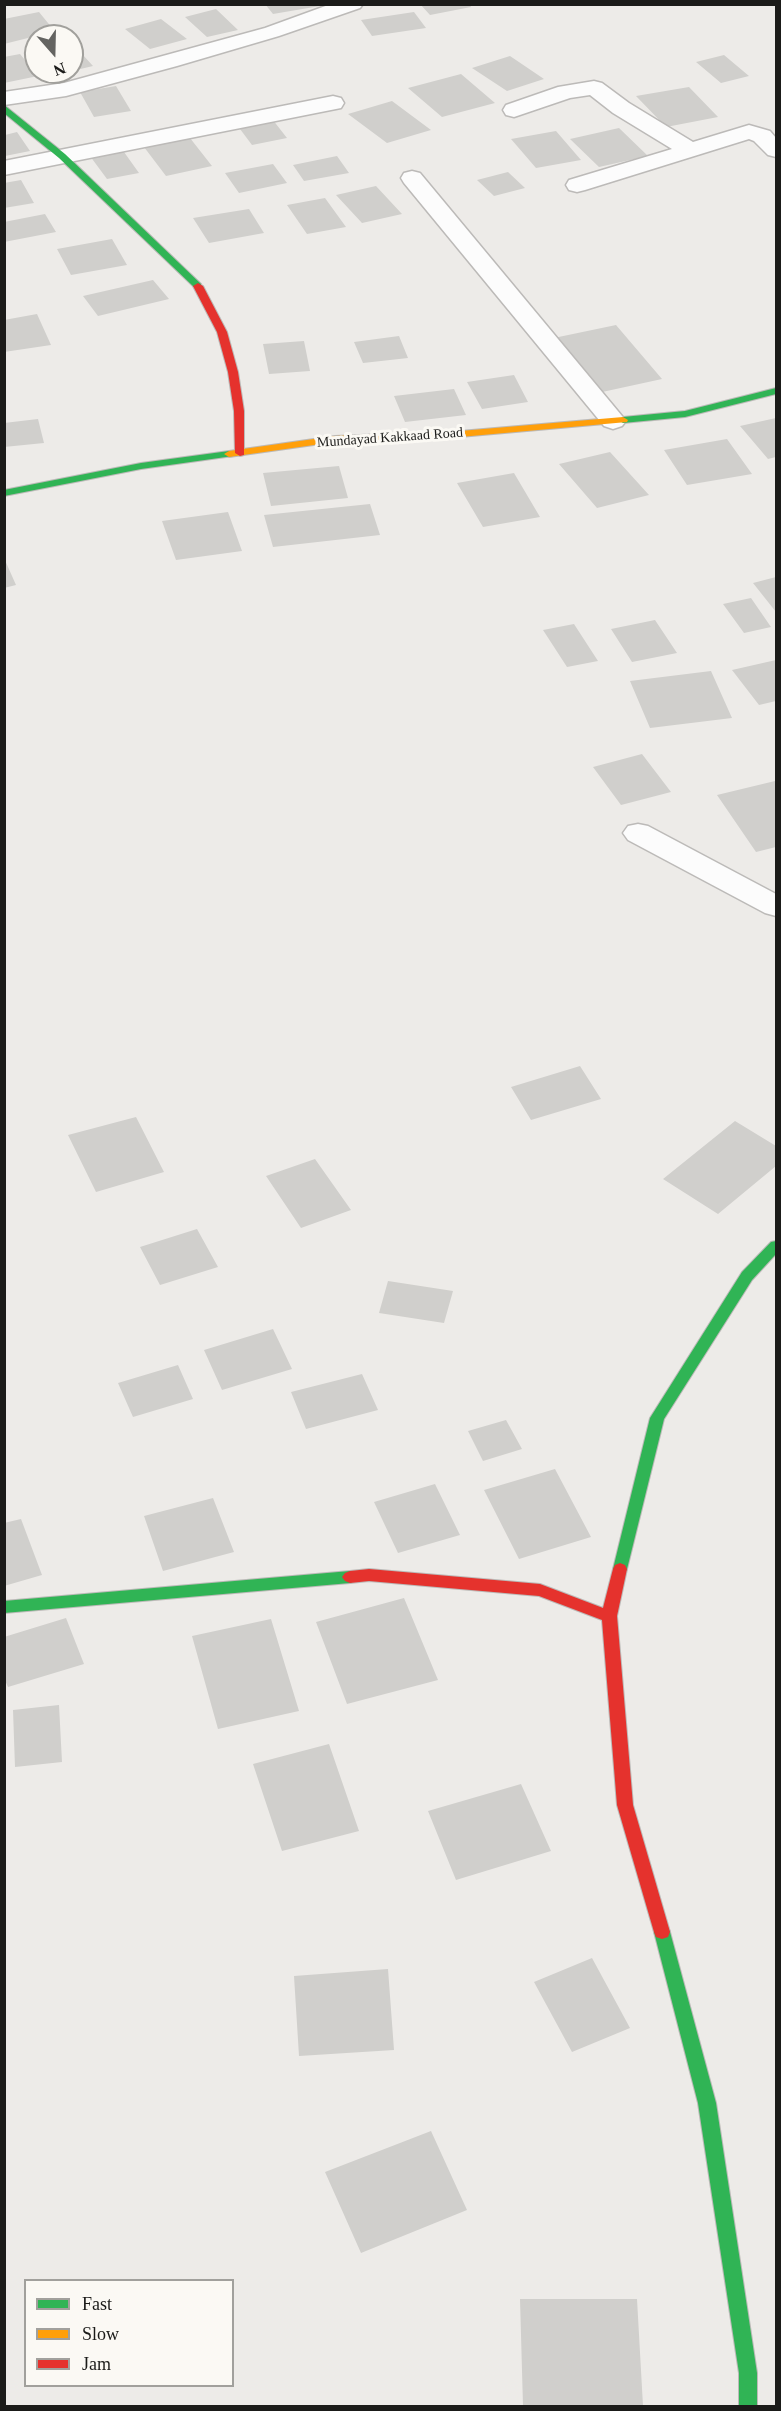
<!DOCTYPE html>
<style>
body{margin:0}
#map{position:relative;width:781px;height:2411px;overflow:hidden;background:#edebe8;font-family:Georgia,serif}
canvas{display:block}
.frame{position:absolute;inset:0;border:6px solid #1b1b19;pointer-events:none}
.legend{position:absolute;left:24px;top:2279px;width:210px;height:108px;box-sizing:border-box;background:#fbf9f4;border:2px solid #a1a09c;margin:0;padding:8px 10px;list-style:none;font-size:18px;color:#1b1b19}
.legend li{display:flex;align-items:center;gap:12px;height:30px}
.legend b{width:30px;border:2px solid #a1a09c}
.north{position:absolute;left:24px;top:24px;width:60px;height:60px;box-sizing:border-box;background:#fbf9f4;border:2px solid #a1a09c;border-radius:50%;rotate:160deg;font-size:16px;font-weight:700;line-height:24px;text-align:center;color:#1b1b19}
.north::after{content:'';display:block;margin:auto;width:21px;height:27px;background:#646461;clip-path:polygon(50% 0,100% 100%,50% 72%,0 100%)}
</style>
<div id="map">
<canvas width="781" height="2411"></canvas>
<div class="frame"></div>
<ul class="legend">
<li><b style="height:8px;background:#30b455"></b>Fast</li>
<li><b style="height:8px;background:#ff9f0a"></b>Slow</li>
<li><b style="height:8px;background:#e5322d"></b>Jam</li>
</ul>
<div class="north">N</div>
</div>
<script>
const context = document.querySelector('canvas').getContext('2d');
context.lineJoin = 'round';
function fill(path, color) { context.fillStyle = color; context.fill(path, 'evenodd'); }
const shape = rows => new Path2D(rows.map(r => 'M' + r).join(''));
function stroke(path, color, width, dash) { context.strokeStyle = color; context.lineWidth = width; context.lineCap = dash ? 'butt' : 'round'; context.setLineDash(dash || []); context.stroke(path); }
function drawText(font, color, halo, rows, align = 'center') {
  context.font = font + ' Georgia,serif'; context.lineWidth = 6; context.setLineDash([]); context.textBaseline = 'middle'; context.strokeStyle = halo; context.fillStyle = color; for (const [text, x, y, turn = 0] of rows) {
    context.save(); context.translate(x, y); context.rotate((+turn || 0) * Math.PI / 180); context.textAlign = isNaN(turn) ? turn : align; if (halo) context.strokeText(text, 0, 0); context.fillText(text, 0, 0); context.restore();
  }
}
const building = shape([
 [265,4,320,4,320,6,273,14],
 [420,4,469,4,471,7,430,15],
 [216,9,238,30,207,37,185,17],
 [39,12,57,34,36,36,4,44,4,19],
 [414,12,426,28,372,36,361,20],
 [161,19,187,39,150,49,125,29],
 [72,43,93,66,72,71],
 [20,54,38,76,4,83,4,57],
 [724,55,749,76,721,83,696,62],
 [510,56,544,79,507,91,472,68],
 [461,74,495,103,442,117,408,88],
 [116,86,131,111,94,117,80,92],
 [689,87,718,117,666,127,636,96],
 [392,101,431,130,387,143,348,114],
 [269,115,287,138,252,145,234,121],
 [619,128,648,156,599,167,570,139],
 [556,131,581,160,536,168,511,139],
 [17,132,30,151,5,156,5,135],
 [190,138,212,166,166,176,144,147],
 [119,145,139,173,107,179,87,152],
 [337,156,349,173,304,181,293,165],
 [273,164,287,183,239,193,225,173],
 [508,172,525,188,494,196,477,180],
 [21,180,34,203,4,208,4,183],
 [376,186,402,214,362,223,336,195],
 [325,198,346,227,307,234,287,205],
 [249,209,264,233,209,243,193,218],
 [45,214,56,232,4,242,4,222],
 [112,239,127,265,71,275,57,249],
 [153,280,169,299,98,316,83,296],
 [37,314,51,345,4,352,4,320],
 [616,325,662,379,593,394,549,339],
 [399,336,408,358,363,363,354,342],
 [304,341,310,371,269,374,263,344],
 [514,375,528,402,482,409,467,382],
 [454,389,466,415,405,422,394,396],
 [776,418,776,457,768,459,740,426],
 [38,419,44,443,4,447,4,423],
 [727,439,752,474,687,485,664,450],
 [610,452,649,495,597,508,559,464],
 [339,466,348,498,271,506,263,473],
 [514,473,540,517,483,527,457,483],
 [370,504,380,535,273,547,264,515],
 [228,512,242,551,176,560,162,521],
 [4,558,16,585,4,588],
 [776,577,776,612,753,583],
 [751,598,771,627,744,633,723,604],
 [655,620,677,653,632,662,611,629],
 [574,624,598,661,567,667,543,630],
 [776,660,776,701,759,705,732,670],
 [711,671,732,718,650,728,630,681],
 [642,754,671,792,621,805,593,767],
 [775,781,776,847,756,852,717,795],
 [580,1066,601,1099,531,1120,511,1087],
 [136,1117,164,1172,96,1192,68,1135],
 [735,1121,776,1146,776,1166,718,1214,663,1179],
 [315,1159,351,1210,301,1228,266,1176],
 [197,1229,218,1267,160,1285,140,1247],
 [388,1281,453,1291,444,1323,379,1313],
 [273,1329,292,1369,222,1390,204,1350],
 [178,1365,193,1399,133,1417,118,1383],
 [362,1374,378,1410,306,1429,291,1392],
 [506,1420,522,1449,483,1461,468,1431],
 [555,1469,591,1537,519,1559,484,1490],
 [435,1484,460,1535,398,1553,374,1502],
 [213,1498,234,1552,163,1571,144,1516],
 [21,1519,42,1575,4,1586,4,1523],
 [404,1598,438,1680,347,1704,316,1622],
 [66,1618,84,1664,8,1687,4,1678,4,1637],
 [271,1619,299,1711,218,1729,192,1636],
 [59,1705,62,1762,15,1767,13,1710],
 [329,1744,359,1831,282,1851,253,1764],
 [521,1784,551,1851,456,1880,428,1811],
 [592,1958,630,2028,572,2052,534,1982],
 [388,1969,394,2050,299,2056,294,1976],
 [431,2131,467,2210,361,2253,325,2172],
 [520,2299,637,2299,643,2406,523,2406]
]);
const street = shape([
 [331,4,363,4,360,8,279,36,177,66,66,96,4,105,4,92,64,83,265,28,331,4],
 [594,81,602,83,629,103,693,142,749,125,770,131,776,138,776,157,768,155,754,141,749,139,585,190,577,192,569,190,566,185,569,180,672,149,613,113,590,95,570,98,514,117,506,115,503,110,506,105,558,87,594,81],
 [333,96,341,98,344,103,341,108,4,175,4,161,333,96],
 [412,171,420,173,622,416,626,421,622,426,613,429,604,426,404,183,401,178,404,173,412,171],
 [638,824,648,826,776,894,776,916,765,913,628,840,623,833,628,826,638,824]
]);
const fast = shape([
 [4,105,65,154,201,284,201,288,195,288,59,158,4,113,4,105],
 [776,388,776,394,685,417,623,423,618,420,623,417,685,411,776,388],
 [229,451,234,454,233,456,141,469,4,496,4,490,141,463,229,451],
 [776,1241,776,1254,752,1280,664,1419,627,1569,625,1573,620,1575,615,1573,613,1569,650,1418,742,1272,771,1242,776,1241],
 [350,1571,355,1573,358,1577,355,1581,350,1583,4,1613,4,1601,350,1571],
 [662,1925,668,1927,670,1932,716,2103,757,2373,757,2406,739,2406,739,2373,698,2103,654,1932,656,1927,662,1925]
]);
const slow = shape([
 [623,417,628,420,627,422,460,437,335,442,229,457,224,454,229,451,335,436,460,431,623,417]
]);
const jam = shape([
 [198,283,203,286,227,332,238,372,244,411,244,455,240,456,235,453,234,411,228,372,217,332,193,286,198,283],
 [620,1563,625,1565,627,1569,617,1616,633,1805,670,1932,668,1937,662,1939,656,1937,654,1932,617,1805,602,1620,539,1596,369,1581,350,1583,345,1581,342,1577,345,1573,350,1571,369,1569,540,1584,603,1608,613,1569,615,1565,620,1563]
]);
const farStreetnames = [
 ["Mundayad Kakkaad Road",390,438,-4]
];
fill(building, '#d0cfcc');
stroke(street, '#bcbab8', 3);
stroke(fast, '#bcbab8', 2);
stroke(slow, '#bcbab8', 2);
stroke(jam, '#bcbab8', 2);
fill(street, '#fcfcfc');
fill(fast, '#30b455');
fill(slow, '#ff9f0a');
fill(jam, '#e5322d');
drawText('14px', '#1b1b19', '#fbf9f4', farStreetnames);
</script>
